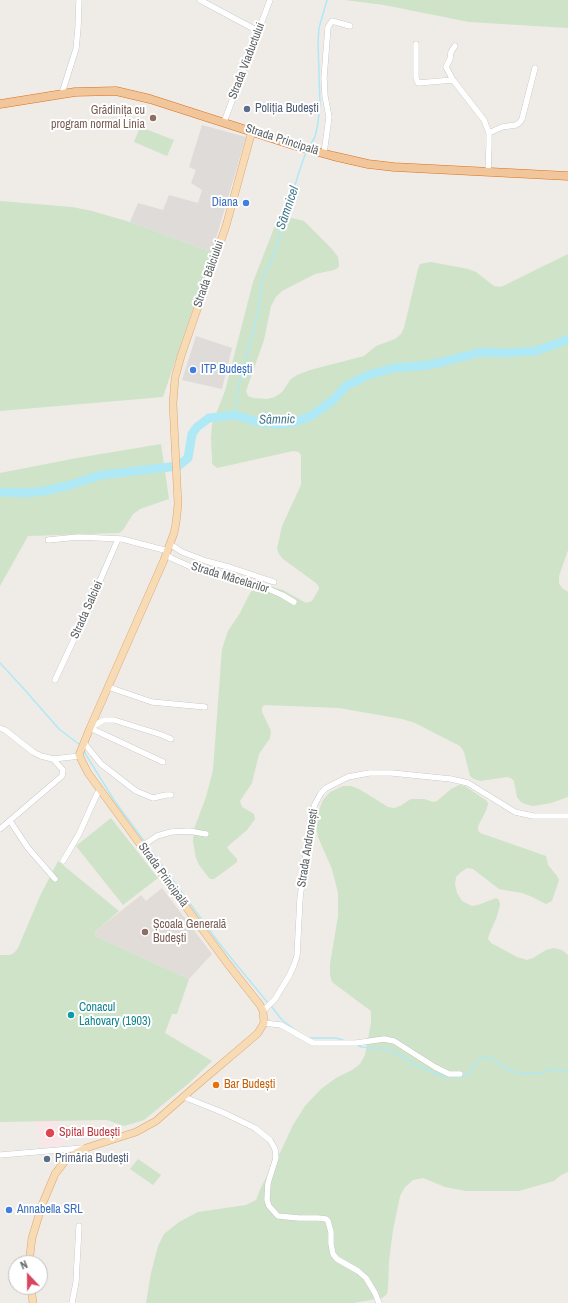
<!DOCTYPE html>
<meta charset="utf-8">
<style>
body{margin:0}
#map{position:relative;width:568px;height:1303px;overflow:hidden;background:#efebe7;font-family:"Archivo Narrow",sans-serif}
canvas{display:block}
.north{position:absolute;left:8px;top:1255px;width:40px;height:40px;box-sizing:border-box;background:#fff;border:1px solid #bfc1c1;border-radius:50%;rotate:338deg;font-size:11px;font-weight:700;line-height:16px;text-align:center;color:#5e6365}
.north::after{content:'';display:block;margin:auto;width:14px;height:18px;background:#d7455e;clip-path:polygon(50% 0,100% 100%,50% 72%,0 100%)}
</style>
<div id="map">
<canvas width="568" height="1303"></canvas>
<div class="north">N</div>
</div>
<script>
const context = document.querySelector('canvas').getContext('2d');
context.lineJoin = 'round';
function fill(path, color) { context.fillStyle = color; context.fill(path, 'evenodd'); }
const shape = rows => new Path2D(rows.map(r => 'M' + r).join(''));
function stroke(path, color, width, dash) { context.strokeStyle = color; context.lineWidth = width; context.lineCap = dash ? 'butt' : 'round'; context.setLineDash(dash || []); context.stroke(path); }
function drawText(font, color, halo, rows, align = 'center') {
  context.font = font + ' "Archivo Narrow",sans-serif'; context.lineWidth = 4; context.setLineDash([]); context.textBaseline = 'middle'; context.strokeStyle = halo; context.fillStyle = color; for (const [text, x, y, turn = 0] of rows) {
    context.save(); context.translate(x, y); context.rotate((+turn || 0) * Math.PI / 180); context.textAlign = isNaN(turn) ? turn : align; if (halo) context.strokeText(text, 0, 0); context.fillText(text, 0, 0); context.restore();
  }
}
const industrial = shape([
 [202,125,246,137,212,252,130,222,138,203,163,210,169,195,198,203,202,190,191,183,196,170,189,167],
 [196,336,232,348,222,389,182,380]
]);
const education = shape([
 [162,888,212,954,189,979,95,936,95,934,97,930,141,895,146,901]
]);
const medical = shape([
 [36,1121,58,1121,63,1145,42,1148]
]);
const green = shape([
 [345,0,568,0,568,28,469,22,384,5],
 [140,127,174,140,167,156,134,142],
 [0,201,72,207,92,211,130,222,212,252,163,397,0,411],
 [278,218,292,218,304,221,331,248,338,257,339,265,338,268,334,270,315,274,282,291,276,297,271,306,264,340,246,391,248,396,253,398,267,399,275,397,282,392,291,379,297,375,310,370,364,356,376,346,395,339,401,334,404,328,418,269,420,264,431,262,468,269,476,272,494,286,501,287,568,254,568,550,559,576,559,583,562,588,568,592,568,797,551,803,533,806,525,804,521,802,517,797,514,781,511,778,507,777,480,781,474,779,470,776,464,752,460,746,415,723,402,719,339,708,265,705,262,707,262,712,271,731,270,738,259,754,252,783,240,801,242,807,254,814,255,819,247,830,227,847,228,849,237,859,237,862,214,879,211,879,209,878,199,865,196,858,193,841,194,829,206,797,213,770,222,649,228,631,240,613,250,593,258,585,261,584,283,590,306,603,312,601,319,589,319,587,316,583,283,559,279,554,277,549,282,526,301,485,301,455,299,452,293,451,217,468,212,464,212,460,211,438,212,424,225,391,253,282],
 [161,444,169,499,140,509,133,514,123,530,119,533,28,536,0,586,0,473,77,458],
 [459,785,465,786,487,801,488,804,486,811,478,826,478,830,480,833,546,856,548,865,557,876,559,880,552,901,546,904,530,896,522,893,499,889,473,869,467,868,461,872,456,877,455,884,457,893,462,901,472,906,478,905,496,898,499,900,500,905,497,916,489,935,488,939,491,943,517,957,527,960,533,958,546,950,554,948,562,950,568,955,568,1172,561,1175,554,1181,519,1191,466,1191,445,1187,423,1178,413,1180,405,1187,400,1196,393,1230,389,1261,388,1287,387,1294,382,1298,353,1303,146,1303,151,1273,158,1246,164,1234,179,1222,198,1212,246,1205,256,1200,261,1187,281,1151,293,1125,305,1106,321,1089,336,1078,352,1070,360,1064,365,1055,371,1023,371,1011,340,988,332,982,330,975,330,964,338,916,338,893,332,869,318,837,316,825,318,812,323,800,330,792,343,786,351,786,359,789,388,807,394,808,400,806,411,799,424,799,433,802,437,801,451,789],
 [111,818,158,878,123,905,76,846],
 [58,861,119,911,97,930,95,933,95,936,189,979,177,1014,172,1014,165,1033,212,1061,189,1083,144,1120,124,1126,107,1120,0,1122,0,955,10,955,14,953,18,948,40,896],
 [138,1159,161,1175,153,1185,130,1169]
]);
const stream = shape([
 [309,147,315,137,318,123,320,104,318,42,319,28,327,0],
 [235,415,238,388,259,308,262,281,274,254,299,172,306,152],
 [0,663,24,689,59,729,80,745],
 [83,750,114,800,222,947,268,1003],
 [271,1006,282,1020,295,1030],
 [308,1038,336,1038,346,1041],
 [357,1045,361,1047,385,1049,398,1054,414,1064,441,1076,462,1077,468,1074,476,1064,482,1058,487,1057,493,1059,502,1066,513,1072,525,1073,541,1073,552,1069,568,1072]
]);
const river = shape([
 [0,492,24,493,45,491,70,485,101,475,178,466,188,458,192,434,197,427,209,418,235,415,258,422,279,424,295,422,311,416,332,401,346,386,368,375,394,368,428,365,443,362,481,352,504,353,536,351,564,341,568,339]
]);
const minor = shape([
 [200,0,258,31],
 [416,44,416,78,418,83,453,80,484,120,489,133,489,146,488,172],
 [453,80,446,67,450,59,451,52,455,46],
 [62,93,76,49,78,28,79,0],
 [224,122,270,0],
 [489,133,502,127,516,125,520,122,522,119,535,68],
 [324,153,329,117,325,96,324,78,328,27,332,21,350,26],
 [48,540,78,537,122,539,168,551],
 [170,544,182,552,206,561,232,568,274,582],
 [166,554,171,558,200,571,211,574,224,574,264,587,282,595,294,602],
 [55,680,83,620,118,539],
 [108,687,152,702,205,707],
 [0,728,5,730,33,752,41,756,53,759,80,756],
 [90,728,104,720,114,720,162,735,171,739],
 [90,728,163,762],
 [84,743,101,764,136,791,153,798,166,795,171,795],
 [10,821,28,848,55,879],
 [0,829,62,776,63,770,53,759],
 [142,846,157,836,171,832,189,831,206,834],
 [63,861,79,834,97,794,101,790],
 [263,1011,275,999,289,976,294,965,297,956,300,898,311,818,315,804,321,793,326,788,348,777,369,773,392,773,451,779,468,783,515,812,533,816,568,816],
 [264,1023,281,1025,313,1043,356,1043,384,1039,394,1041,435,1067,449,1074,460,1074],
 [184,1097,224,1113,255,1128,270,1140,275,1149,276,1158,268,1183,267,1200,269,1206,278,1216,299,1218,318,1218,326,1219,328,1221,331,1232,331,1244,333,1254,337,1259,358,1271,366,1278,375,1293,379,1303],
 [0,1155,83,1148],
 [72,1303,76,1282,79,1226]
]);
const major = shape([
 [29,1263,32,1238,42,1205,55,1174,65,1161,76,1153,86,1148,136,1132,156,1121,190,1091,250,1040,258,1033,264,1023,263,1011,260,1005,227,963,88,773,79,755,90,728,164,560,174,533,176,523,178,504,173,404,175,378,181,356,226,226,252,131],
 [31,1287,33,1303]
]);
const highway = shape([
 [0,104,75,92,116,91,150,99,293,145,333,156,368,164,394,167,568,176]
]);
const markers = [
 [247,109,4,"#5c6f8a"],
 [153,118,4,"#8d6e63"],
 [246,203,4,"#3f7fe0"],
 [193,370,4,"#3f7fe0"],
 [145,932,4,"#8d6e63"],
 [71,1015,4,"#0f9aa8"],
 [216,1085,4,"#e8710a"],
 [50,1133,5,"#e0444e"],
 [47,1159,4,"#5c6f8a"],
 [9,1210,4,"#3f7fe0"]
];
const streetNames = [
 ["Strada Viaductului",247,61,-69],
 ["Strada Principală",282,140,18],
 ["Strada Bâlciului",209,274,-71],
 ["Strada Măcelarilor",230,578,17],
 ["Strada Salciei",87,610,-66],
 ["Strada Andronești",308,848,-81],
 ["Strada Principală",163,875,54]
];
const serviceNames = [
 ["Poliția Budești",255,109],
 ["Primăria Budești",55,1159]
];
const educationNames = [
 ["Grădinița cu",145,111],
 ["program normal Linia",145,125],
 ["Școala Generală",153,925,"left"],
 ["Budești",153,939,"left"]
];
const shopNames = [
 ["Diana",238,203,"right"],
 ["ITP Budești",201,370],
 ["Annabella SRL",17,1210]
];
const cultureNames = [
 ["Conacul",79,1008],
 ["Lahovary (1903)",79,1022]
];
const foodNames = [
 ["Bar Budești",224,1085]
];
const healthNames = [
 ["Spital Budești",59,1133]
];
const waterNames = [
 ["Sâmnicel",288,208,-71],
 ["Sâmnic",277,420,-1]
];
fill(industrial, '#dedbd9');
fill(education, '#e2dcd8');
fill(medical, '#f9e6e9');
fill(green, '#cee3c7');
stroke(stream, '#b0e9f6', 1.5);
stroke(river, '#b0e9f6', 9);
stroke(minor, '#b2b5b7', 6);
stroke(major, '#e2a46d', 8);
stroke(highway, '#dc6f1a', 9);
stroke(minor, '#fff', 5.5);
stroke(major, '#f6dbb5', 7);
stroke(highway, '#f2c69b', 8);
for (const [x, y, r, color] of markers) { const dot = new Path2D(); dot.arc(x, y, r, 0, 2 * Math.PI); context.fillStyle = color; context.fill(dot); stroke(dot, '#fff', 1.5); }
drawText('12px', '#5e6365', '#fff', streetNames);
drawText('12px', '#4e5e75', '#fff', serviceNames, 'left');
drawText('12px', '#785e54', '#fff', educationNames, 'right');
drawText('12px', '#366cbe', '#fff', shopNames, 'left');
drawText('12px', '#0d838f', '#fff', cultureNames, 'left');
drawText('12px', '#c56008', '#fff', foodNames, 'left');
drawText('12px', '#be3a42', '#fff', healthNames, 'left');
drawText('italic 13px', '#447a8e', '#fff', waterNames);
</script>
